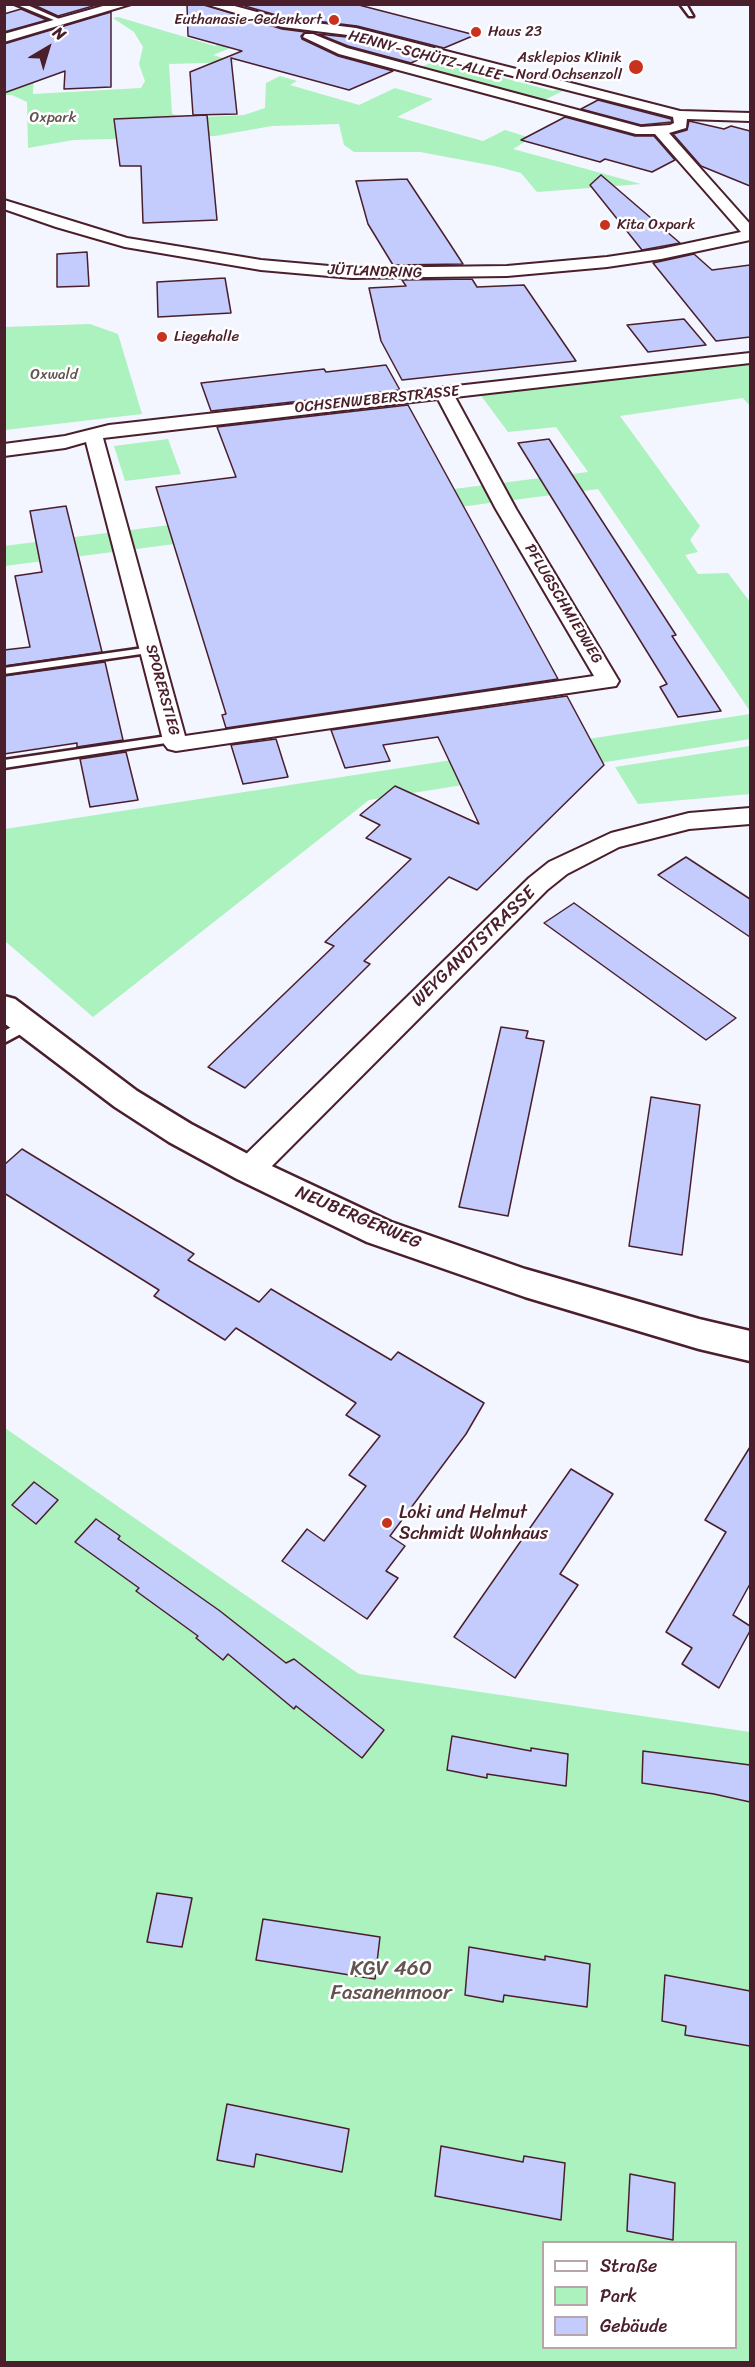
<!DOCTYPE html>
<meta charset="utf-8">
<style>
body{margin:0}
#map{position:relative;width:755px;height:2367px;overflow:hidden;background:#f3f5ff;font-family:Sriracha,sans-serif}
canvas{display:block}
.frame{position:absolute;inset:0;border:6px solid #4a1f2b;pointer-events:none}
.legend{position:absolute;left:542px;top:2241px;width:195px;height:108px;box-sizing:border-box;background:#fff;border:2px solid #b7a5aa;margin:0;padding:8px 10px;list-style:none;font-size:18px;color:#4a1f2b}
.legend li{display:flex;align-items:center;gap:12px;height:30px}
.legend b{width:30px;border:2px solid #b7a5aa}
.north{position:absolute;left:18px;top:18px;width:60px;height:60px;-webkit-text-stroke:4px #fff;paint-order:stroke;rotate:38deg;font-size:16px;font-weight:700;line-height:24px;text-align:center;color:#4a1f2b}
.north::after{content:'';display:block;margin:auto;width:21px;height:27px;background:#4a1f2b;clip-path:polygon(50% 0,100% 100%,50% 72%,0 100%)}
</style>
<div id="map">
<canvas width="755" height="2367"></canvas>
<div class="frame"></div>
<ul class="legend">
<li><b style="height:8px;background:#fff"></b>Straße</li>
<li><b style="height:16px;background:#abf2be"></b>Park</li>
<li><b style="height:16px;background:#c4cbfd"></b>Gebäude</li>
</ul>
<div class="north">N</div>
</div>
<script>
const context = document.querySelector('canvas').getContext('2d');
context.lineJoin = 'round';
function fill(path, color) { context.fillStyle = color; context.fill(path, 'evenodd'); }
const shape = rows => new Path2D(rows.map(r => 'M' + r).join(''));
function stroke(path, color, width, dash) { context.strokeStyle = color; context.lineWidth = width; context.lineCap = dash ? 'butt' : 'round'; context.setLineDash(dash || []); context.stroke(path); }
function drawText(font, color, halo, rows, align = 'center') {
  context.font = font + ' Sriracha,sans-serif'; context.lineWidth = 5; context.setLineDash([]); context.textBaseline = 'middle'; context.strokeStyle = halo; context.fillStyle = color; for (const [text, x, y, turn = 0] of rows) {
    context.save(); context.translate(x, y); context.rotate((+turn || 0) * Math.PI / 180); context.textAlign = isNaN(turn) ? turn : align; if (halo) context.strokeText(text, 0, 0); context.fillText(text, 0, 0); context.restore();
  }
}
const green = shape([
 [118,17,215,46,261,27,273,31,213,55,236,62,169,64,172,114,185,118,244,115,265,108,266,83,280,76,297,81,290,85,359,105,395,88,433,99,397,117,483,141,505,130,531,138,513,149,641,184,537,192,521,173,495,166,420,152,354,152,344,145,339,124,272,126,215,136,73,140,28,148,27,102,12,95,5,95,5,48,35,39,33,94,141,88,145,81,139,64,143,47,134,32,113,18],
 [444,57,460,61,454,65,553,91,561,87,567,89,542,101,419,68],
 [90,324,118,334,142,414,5,430,5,327],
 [750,362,750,406,743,398,620,416,700,526,690,540,698,552,685,555,698,574,728,573,750,602,750,711,598,489,5,566,4,546,588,472,556,427,508,432,479,393],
 [168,439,181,474,125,481,114,446],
 [750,714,750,739,369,800,93,1017,5,941,5,829],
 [750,746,750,794,638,804,615,767],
 [5,1428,359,1674,750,1732,750,2362,5,2362],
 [544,2242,736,2242,736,2348,544,2348]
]);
const building = shape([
 [37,4,100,4,58,16,34,5,37,4],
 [187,4,203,4,282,29,305,32,301,36,302,39,338,56,393,71,349,90,231,58,237,114,193,115,190,72,242,51,188,36,187,4],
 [238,4,355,4,475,35,444,48,357,26,283,17,238,4],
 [21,9,47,20,4,32,4,14,21,9],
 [111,12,111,87,64,89,65,71,4,93,4,44,111,12],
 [318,34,356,38,426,56,411,63,348,46,318,34],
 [598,100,671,119,672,122,641,125,581,109,598,100],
 [207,115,217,220,143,223,141,166,120,166,114,119,207,115],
 [565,117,635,136,654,136,675,160,652,172,605,159,600,162,521,140,565,117],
 [689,121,724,129,731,126,750,131,750,186,701,166,673,134,687,130,689,121],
 [601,175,680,243,642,250,590,185,601,175],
 [407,179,450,244,463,264,393,265,368,224,356,181,407,179],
 [87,252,89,286,57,287,57,254,87,252],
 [694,254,712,270,750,265,750,337,716,341,653,263,694,254],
 [225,278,231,313,158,317,157,282,225,278],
 [472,279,477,287,524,285,576,361,402,380,381,341,369,288,406,286,402,280,472,279],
 [684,319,706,345,648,352,627,325,684,319],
 [386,365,400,390,211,411,201,383,324,369,326,372,386,365],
 [408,405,558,679,226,728,222,715,226,714,156,487,236,477,217,427,408,405],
 [549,439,676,635,672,636,721,711,678,717,660,687,667,684,518,443,549,439],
 [66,506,102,652,4,666,4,650,30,647,15,576,42,572,30,511,66,506],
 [105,662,123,740,77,747,77,743,4,754,4,676,105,662],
 [567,696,604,765,477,890,449,877,364,961,370,964,245,1088,208,1067,334,946,325,942,411,859,366,838,380,825,360,815,395,786,479,824,438,737,383,745,390,761,345,768,331,730,567,696],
 [276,739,288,777,243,784,231,745,276,739],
 [126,752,138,800,90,807,80,759,126,752],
 [686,857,750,899,750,937,658,875,686,857],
 [574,903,641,951,736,1018,706,1040,544,923,574,903],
 [501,1027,528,1031,526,1038,544,1041,508,1216,459,1207,501,1027],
 [651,1097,700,1105,682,1255,629,1246,651,1097],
 [22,1149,194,1254,188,1260,259,1302,271,1289,391,1360,398,1352,484,1403,466,1434,390,1536,405,1546,386,1571,398,1578,367,1619,282,1561,307,1529,324,1541,366,1486,349,1475,380,1436,346,1415,356,1403,236,1328,225,1340,154,1296,159,1290,4,1193,4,1165,22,1149],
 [750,1447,750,1584,733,1615,750,1626,750,1631,719,1688,682,1664,692,1648,666,1632,726,1532,705,1520,750,1447],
 [571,1469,613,1494,560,1574,578,1585,515,1678,454,1637,571,1469],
 [34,1482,58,1500,36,1524,12,1505,34,1482],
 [96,1519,120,1536,118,1539,220,1611,286,1663,294,1659,384,1730,362,1758,296,1706,294,1709,228,1654,223,1660,196,1638,198,1636,136,1591,139,1588,75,1542,96,1519],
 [452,1736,531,1751,531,1748,568,1754,566,1786,487,1774,487,1778,447,1770,452,1736],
 [643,1751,750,1765,750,1802,714,1794,642,1783,643,1751],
 [157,1893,192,1898,182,1947,147,1942,157,1893],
 [263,1919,380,1937,375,1979,256,1960,263,1919],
 [469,1947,545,1960,545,1956,590,1964,587,2007,504,1995,503,2002,465,1995,469,1947],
 [665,1975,750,1991,750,2046,685,2035,686,2026,662,2021,665,1975],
 [227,2104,349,2129,342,2172,256,2154,254,2167,217,2160,227,2104],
 [441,2146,523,2162,524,2156,565,2163,561,2220,435,2196,441,2146],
 [630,2174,675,2183,673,2240,627,2231,630,2174]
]);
const service = shape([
 [15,4,25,4,66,22,61,23,15,4],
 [680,4,686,4,693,16,689,16,680,4],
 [151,647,155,648,155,652,4,674,4,668,151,647],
 [175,735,181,739,179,741,4,768,4,760,175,735],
 [25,1020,30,1021,32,1025,30,1029,4,1043,4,1031,25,1020]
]);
const minor = shape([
 [110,4,131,4,4,42,4,34,110,4],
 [205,4,227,4,283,19,356,28,680,111,750,113,750,121,687,119,686,128,669,133,750,224,750,240,661,259,607,267,507,276,352,278,261,270,125,247,56,227,4,209,4,200,127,238,261,260,352,268,507,266,607,257,661,249,741,232,655,134,636,134,339,54,303,37,305,34,313,34,347,48,641,127,670,125,674,123,673,117,356,36,283,27,205,4],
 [750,353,750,363,455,397,516,509,619,681,616,686,176,751,168,749,164,744,86,442,65,448,4,456,4,444,65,436,109,425,750,353],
 [438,399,496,509,594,676,185,736,103,438,438,399],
 [750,808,750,824,689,829,619,847,567,874,547,890,260,1178,249,1182,238,1178,234,1170,238,1162,529,878,549,862,611,833,689,813,750,808]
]);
const tertiary = shape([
 [4,996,15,999,137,1091,191,1124,261,1161,391,1222,525,1269,699,1319,750,1331,750,1361,699,1349,525,1297,367,1242,237,1179,169,1142,115,1107,4,1023,4,996]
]);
const markers = [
 [334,20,6,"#c8321e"],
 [476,32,6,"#c8321e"],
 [636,67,8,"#c8321e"],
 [605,225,6,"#c8321e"],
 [162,337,6,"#c8321e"],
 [387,1523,6,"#c8321e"]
];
const farPoinames = [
 ["Euthanasie-Gedenkort",322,20,"right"],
 ["Haus 23",488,32],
 ["Asklepios Klinik",622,58,"right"],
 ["Nord Ochsenzoll",622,75,"right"],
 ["Kita Oxpark",617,225],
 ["Liegehalle",174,337]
];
const farStreetnames = [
 ["HENNY-SCHÜTZ-ALLEE",425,56,15],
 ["JÜTLANDRING",375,272,2],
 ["OCHSENWEBERSTRASSE",377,400,-6],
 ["PFLUGSCHMIEDWEG",563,604,59],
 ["SPORERSTIEG",162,690,75]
];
const farParknames = [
 ["Oxpark",53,118],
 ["Oxwald",54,375]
];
const streetNames = [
 ["WEYGANDTSTRASSE",474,947,-44],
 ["NEUBERGERWEG",358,1218,23]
];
const poiNames = [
 ["Loki und Helmut",399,1513],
 ["Schmidt Wohnhaus",399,1534]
];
const nearParknames = [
 ["KGV 460",391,1970],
 ["Fasanenmoor",391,1994]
];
fill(green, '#abf2be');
fill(building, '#c4cbfd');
stroke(building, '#4a1f2b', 1.5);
stroke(service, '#4a1f2b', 5);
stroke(minor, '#4a1f2b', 4);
stroke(tertiary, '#4a1f2b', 5);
fill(service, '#fff');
fill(minor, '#fff');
fill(tertiary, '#fff');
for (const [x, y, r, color] of markers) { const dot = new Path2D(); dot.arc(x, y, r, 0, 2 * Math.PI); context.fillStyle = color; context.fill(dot); stroke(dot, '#fff', 2); }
drawText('15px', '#4a1f2b', '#fff', farPoinames, 'left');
drawText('15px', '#4a1f2b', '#fff', farStreetnames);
drawText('15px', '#625450', '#fff', farParknames);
drawText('18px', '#4a1f2b', '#fff', streetNames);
drawText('18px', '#4a1f2b', '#fff', poiNames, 'left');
drawText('21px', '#625450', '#fff', nearParknames);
</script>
